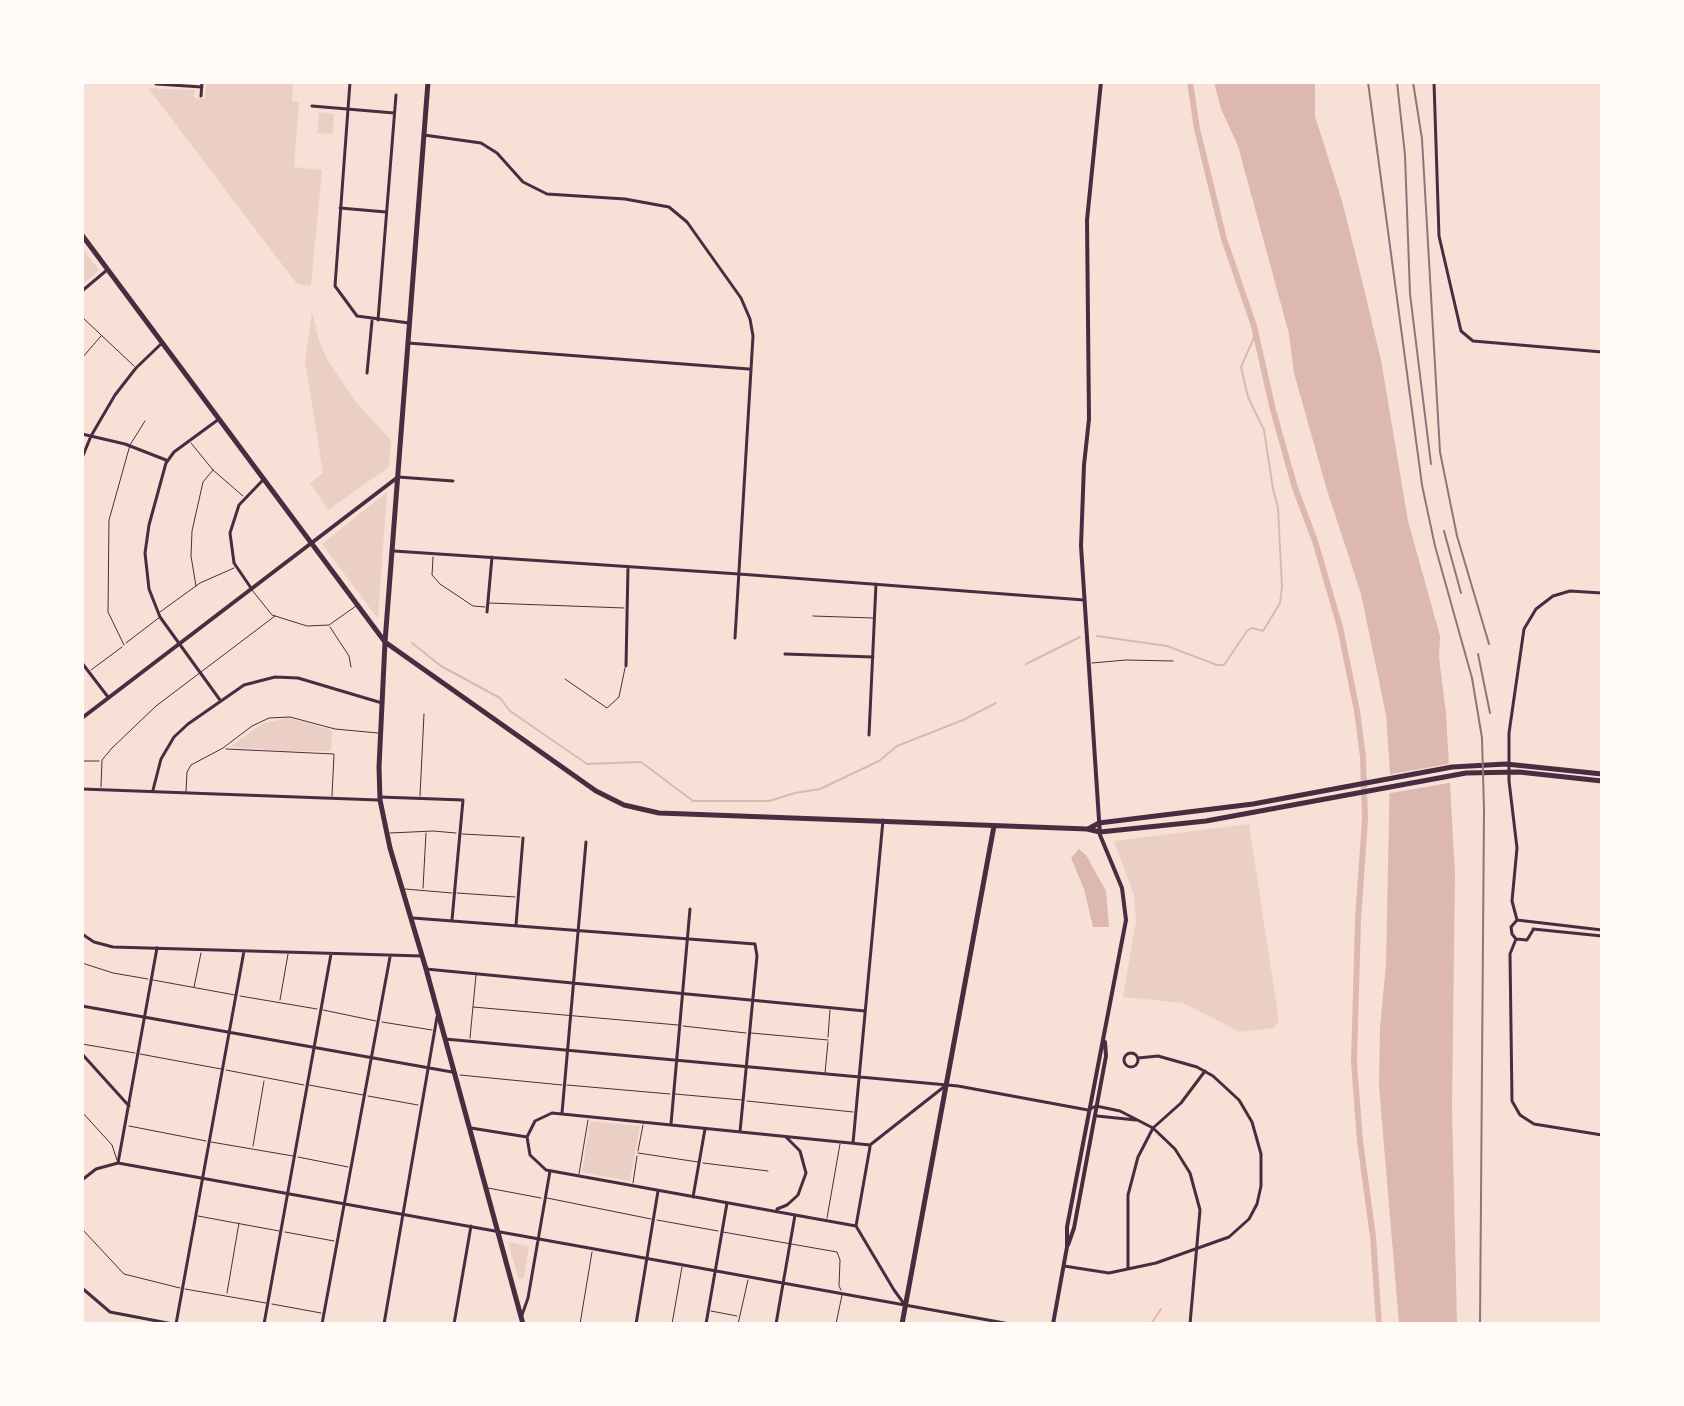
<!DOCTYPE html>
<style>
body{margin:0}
#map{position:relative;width:1684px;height:1406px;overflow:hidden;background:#f7e1d7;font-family:"Nunito Sans",sans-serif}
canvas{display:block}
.frame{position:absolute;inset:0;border:84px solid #fffaf5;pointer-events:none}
</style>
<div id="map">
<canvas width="1684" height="1406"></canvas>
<div class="frame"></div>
</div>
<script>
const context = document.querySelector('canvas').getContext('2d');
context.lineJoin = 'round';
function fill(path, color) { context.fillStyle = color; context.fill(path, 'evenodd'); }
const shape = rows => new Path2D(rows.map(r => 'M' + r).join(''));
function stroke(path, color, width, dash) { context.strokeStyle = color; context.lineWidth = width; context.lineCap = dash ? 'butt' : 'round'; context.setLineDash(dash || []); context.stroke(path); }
const green = shape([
 [206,82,293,82,292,101,299,102,294,167,322,170,311,286,297,284,148,88,195,90,194,98,205,99],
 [319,112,334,114,333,134,317,133],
 [82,248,99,270,82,285],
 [312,312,320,344,328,361,355,401,391,440,389,467,328,510,310,483,323,473,305,362],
 [387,492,378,619,322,544],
 [288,718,332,730,331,751,287,751,230,747,263,723],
 [1249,824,1279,1021,1273,1028,1240,1032,1183,1003,1123,997,1136,921,1134,895,1114,841],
 [590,1121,640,1126,630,1181,582,1172],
 [508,1242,529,1246,524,1277,521,1279,518,1277]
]);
const water = shape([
 [1214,82,1315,82,1315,116,1342,201,1359,268,1381,360,1408,521,1440,636,1439,657,1446,713,1455,874,1452,1109,1457,1324,1399,1324,1379,1086,1380,1028,1386,964,1390,771,1386,715,1361,594,1326,487,1294,373,1289,334,1238,146,1221,109],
 [1079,849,1086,855,1106,891,1109,927,1093,927,1084,889,1071,858]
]);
const pier = shape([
 [1454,763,1455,782,1385,794,1386,775]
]);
const stream = shape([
 [1097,636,1167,646,1217,665,1224,665,1247,631,1252,628,1263,631,1280,603,1282,587,1278,508,1273,489,1264,430,1248,397,1241,367,1256,333],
 [412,643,441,666,500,698,510,711,587,764,641,762,693,801,769,801,795,793,820,789,879,761,897,746,963,720,996,703],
 [1026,664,1080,637],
 [1151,1324,1161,1309]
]);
const canal = shape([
 [1190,82,1197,129,1224,239,1254,326,1273,410,1295,488,1315,541,1340,627,1357,711,1363,757,1365,819,1358,920,1354,1063,1360,1141,1373,1237,1379,1324]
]);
const service = shape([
 [82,317,134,366],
 [82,358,101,336],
 [191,443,213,470,243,496],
 [433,557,432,575,440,584,473,606,485,607],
 [196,586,191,556,192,531,203,482,213,470],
 [252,590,272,615,307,626,329,625,356,606],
 [489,603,624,608],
 [160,612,200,583,234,568],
 [813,616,873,618],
 [330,627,349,656,351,667],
 [126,643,160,617],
 [124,645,108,612,109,520,130,445,145,421],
 [1092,663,1126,660,1173,661],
 [91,670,122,647],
 [565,679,607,708,619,697,625,668],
 [226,749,334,754,332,796],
 [82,761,99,761],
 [101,787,102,760,112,748,156,706,275,616],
 [186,792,187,772,191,765,223,748,252,726,269,718,290,717,335,729,378,733],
 [420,796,424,714],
 [390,833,433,831,456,833],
 [462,834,520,837],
 [423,888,426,833],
 [405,889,452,893],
 [457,893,515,897],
 [82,963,113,973,148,979],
 [153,980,235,995],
 [194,987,201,953],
 [240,996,317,1009],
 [280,1000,288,954],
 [473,1007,678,1025],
 [323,1010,376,1021],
 [382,1022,432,1030],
 [683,1026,746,1033],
 [751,1033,828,1040],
 [828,1037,830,1010],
 [470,1038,476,975],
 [82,1044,135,1053],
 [140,1054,221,1069],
 [226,1070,304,1085],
 [825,1073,828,1042],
 [460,1075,562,1085],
 [309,1085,363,1095],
 [567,1085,670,1094],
 [675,1094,742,1100],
 [368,1096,418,1105],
 [747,1101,853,1112],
 [82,1112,112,1145,117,1160],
 [129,1126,206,1141],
 [211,1142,293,1156],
 [253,1146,264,1081],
 [638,1151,643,1125],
 [638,1153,698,1162],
 [298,1157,348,1167],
 [703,1163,768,1171],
 [579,1174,588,1120],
 [633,1183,637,1156],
 [488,1188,541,1198],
 [547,1198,651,1219],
 [198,1216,279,1231],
 [827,1218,840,1144],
 [657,1220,718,1231],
 [82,1229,124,1274,180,1288],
 [285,1232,334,1241],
 [723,1232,837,1252,840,1260,839,1286,841,1290],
 [185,1289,266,1303],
 [227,1293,239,1223],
 [272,1304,321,1313],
 [711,1311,737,1316],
 [580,1324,592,1252],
 [672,1324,682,1267],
 [738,1324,748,1280],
 [836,1324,842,1295]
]);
const minor = shape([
 [350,82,335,286,357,316,409,323],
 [1434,82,1439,236,1461,331,1473,341,1602,352],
 [156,84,202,87],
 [201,96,202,82],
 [312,106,394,113],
 [424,135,481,143,497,153,523,182,547,194,625,199,669,207,687,222,741,298,750,319,753,336,735,638],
 [340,208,386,212],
 [82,291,107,270],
 [378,320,396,95],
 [408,343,749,369],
 [367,373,372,321],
 [219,419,174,452,166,463,149,525,145,553,149,589,160,617,220,700],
 [82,434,125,444,166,460],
 [82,458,91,436,115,395,136,368,161,344],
 [398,477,453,481],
 [394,551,739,574,1084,600],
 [251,588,234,563,230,533,239,505,262,481],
 [487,612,492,557],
 [785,654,873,657],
 [82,663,108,697],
 [626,666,628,567],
 [869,735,876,584],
 [82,789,378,800],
 [153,790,161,759,174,737,188,724,244,685,275,677,298,678,382,703],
 [380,797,463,800,452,920],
 [413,918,755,944,757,956,740,1132],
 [1517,920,1512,901,1517,848,1509,781,1509,733,1524,629,1536,609,1553,596,1570,591,1602,593],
 [1517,920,1511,927,1512,934,1516,939,1510,954,1512,1101,1520,1115,1534,1124,1602,1135],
 [1517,920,1602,930],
 [516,925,523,838],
 [1533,929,1602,936],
 [82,934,94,942,113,947,422,956],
 [1516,939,1527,940,1533,930],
 [426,969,865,1011],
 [82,1006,452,1072],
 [445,1039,958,1086,1088,1110],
 '1124 1060a7 7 0 1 1 14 0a7 7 0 1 1-14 0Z',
 [82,1054,129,1106],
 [1088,1110,1096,1106,1120,1111,1153,1128,1175,1149,1190,1173,1200,1210,1190,1324],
 [562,1113,586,842],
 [1097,1116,1136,1120],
 [671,1124,690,909],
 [471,1128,527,1137],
 [853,1143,883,820],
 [118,1163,157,948],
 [82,1180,96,1169,118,1163,1010,1324],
 [693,1197,705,1129],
 [777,1209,787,1205,798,1195,806,1173,800,1151,786,1137],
 [856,1226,870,1147],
 [1064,1266,1109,1273,1156,1263,1229,1237,1249,1219,1257,1204,1261,1186,1261,1154,1252,1122,1239,1100,1213,1076,1197,1067,1158,1056,1138,1058],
 [1128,1269,1128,1195,1138,1157,1153,1128,1181,1103,1205,1071],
 [82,1288,110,1312,173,1324],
 [905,1305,894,1290,856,1226,546,1170,530,1155,527,1137,535,1121,552,1113,870,1145,945,1086],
 [522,1315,528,1298,550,1171],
 [176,1324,244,951],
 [264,1324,331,954],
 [322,1324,390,957],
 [384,1324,437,1017],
 [454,1324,471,1226],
 [636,1324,658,1191],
 [706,1324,727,1203],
 [776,1324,795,1215]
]);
const tertiary = shape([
 [82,718,398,477],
 [1068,1245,1074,1228,1106,1056,1105,1042],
 [1053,1324,1067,1247,1067,1227,1126,920,1122,888,1100,835,1081,546,1084,465,1089,419,1087,220,1101,82]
]);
const primary = shape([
 [428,82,385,642,379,767,380,800,390,848,426,969,523,1324],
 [82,235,385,642,596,791,624,805,659,813,1087,829,1100,832,1206,821,1466,773,1519,772,1602,781],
 [1088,829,1099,823,1253,804,1452,767,1506,764,1602,774],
 [902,1324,994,826]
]);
const rail = shape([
 [1368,82,1422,485,1435,546,1472,678,1482,738,1484,810,1480,1324],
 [1397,82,1405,155,1410,294,1431,464],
 [1413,82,1422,139,1440,452,1457,536,1489,644],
 [1444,531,1461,593],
 [1478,654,1490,713]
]);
fill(green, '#ebcfc5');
fill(water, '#dcb8b0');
fill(pier, '#f7e1d7');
stroke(stream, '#dcb8b0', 2);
stroke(canal, '#dcb8b0', 6);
stroke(service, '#4a2c40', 1);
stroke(minor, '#4a2c40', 3);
stroke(tertiary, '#4a2c40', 4);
stroke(primary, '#4a2c40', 5);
stroke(rail, '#8f747c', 2);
</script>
